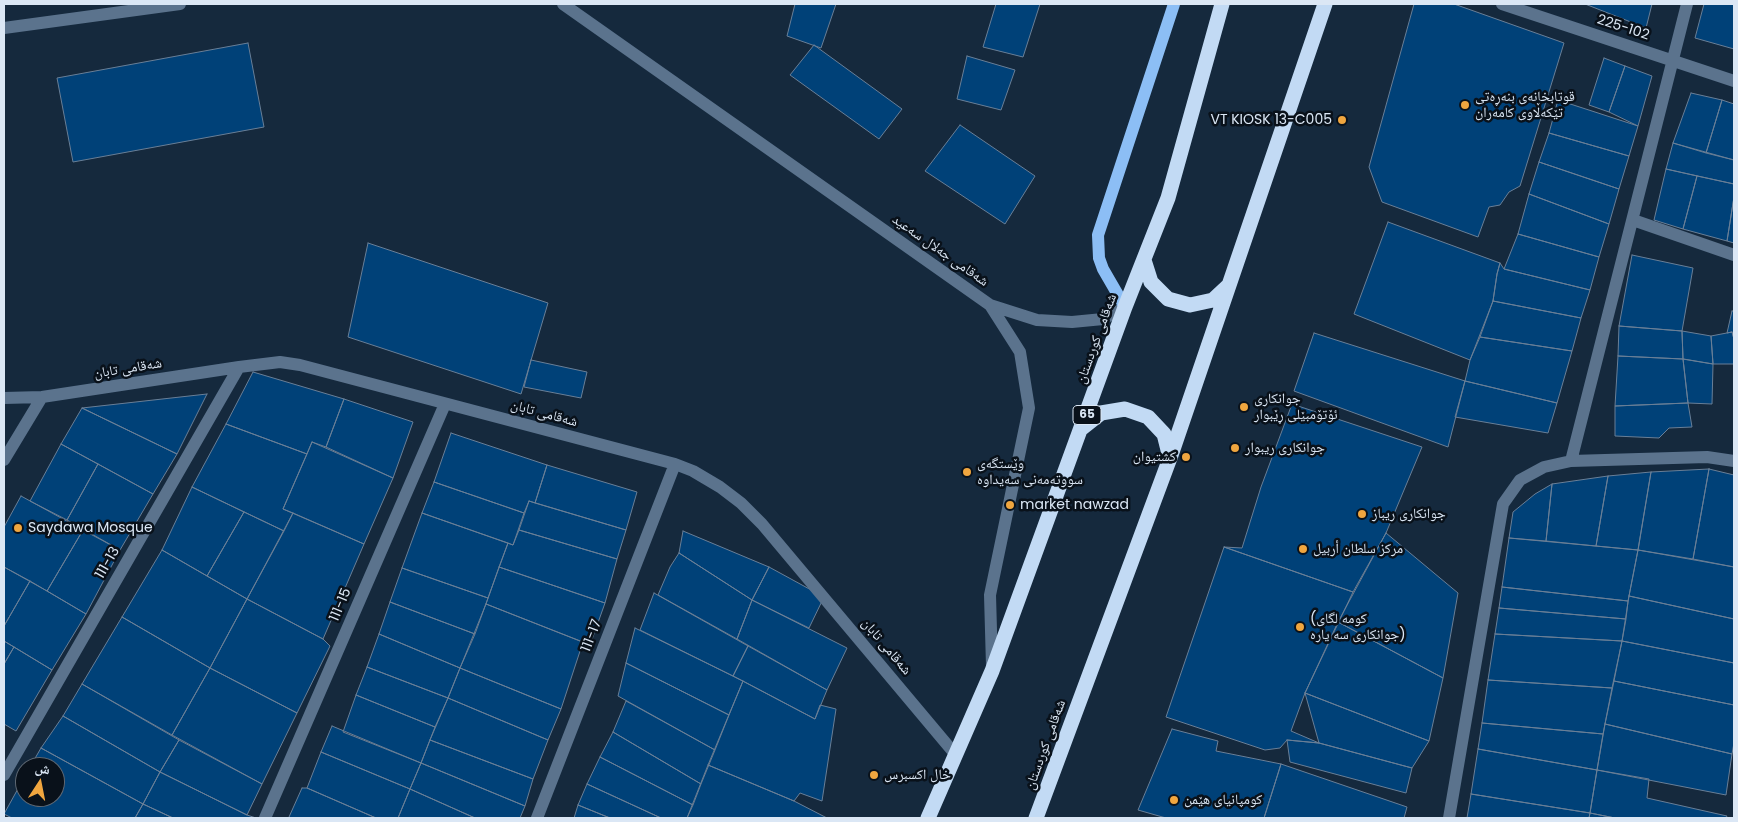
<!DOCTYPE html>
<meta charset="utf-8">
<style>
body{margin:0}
#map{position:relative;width:1738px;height:822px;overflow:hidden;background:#15293d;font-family:Poppins,"Noto Naskh Arabic",sans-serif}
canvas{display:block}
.frame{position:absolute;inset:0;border:5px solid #dbe7f5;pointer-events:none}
.north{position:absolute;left:15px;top:757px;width:50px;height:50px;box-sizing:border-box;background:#09111a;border:1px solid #5d6772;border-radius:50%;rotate:11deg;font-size:14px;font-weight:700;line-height:20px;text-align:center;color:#dbe7f5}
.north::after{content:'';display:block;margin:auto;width:18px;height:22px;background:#f0a63f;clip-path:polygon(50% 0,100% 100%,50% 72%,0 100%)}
</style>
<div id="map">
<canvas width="1738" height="822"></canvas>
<div class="frame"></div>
<div class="north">ش</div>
</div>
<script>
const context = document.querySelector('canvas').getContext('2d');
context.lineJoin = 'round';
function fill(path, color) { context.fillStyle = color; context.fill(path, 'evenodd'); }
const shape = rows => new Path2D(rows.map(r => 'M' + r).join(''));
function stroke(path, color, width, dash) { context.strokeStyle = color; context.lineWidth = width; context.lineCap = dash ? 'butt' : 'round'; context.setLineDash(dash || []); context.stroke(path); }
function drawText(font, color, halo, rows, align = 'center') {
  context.font = font + ' Poppins,"Noto Naskh Arabic",sans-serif'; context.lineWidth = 5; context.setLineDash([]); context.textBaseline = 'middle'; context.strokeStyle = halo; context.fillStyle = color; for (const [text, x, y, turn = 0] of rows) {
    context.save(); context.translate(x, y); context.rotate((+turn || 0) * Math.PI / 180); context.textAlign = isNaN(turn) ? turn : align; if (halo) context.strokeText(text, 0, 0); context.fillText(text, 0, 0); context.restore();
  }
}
const building = shape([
 [795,4,836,4,821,48,787,36,795,4],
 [996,4,1040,4,1023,57,983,47,996,4],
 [1414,4,1454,4,1564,43,1520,186,1509,192,1500,205,1489,207,1478,237,1382,202,1369,167,1414,4],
 [1585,4,1652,4,1646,28,1585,4],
 [1704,4,1734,4,1734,49,1695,38,1704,4],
 [248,43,264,127,73,162,57,78,248,43],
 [814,45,902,109,879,139,790,75,814,45],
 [967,56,1015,70,1001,110,957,99,967,56],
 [1604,58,1625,66,1609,112,1589,105,1604,58],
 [1625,66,1652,76,1638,126,1609,112,1625,66],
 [1691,93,1722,100,1706,153,1673,143,1691,93],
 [1558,100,1638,126,1629,156,1549,133,1558,100],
 [1722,100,1734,104,1734,160,1706,153,1722,100],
 [960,125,1035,176,1005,224,925,171,960,125],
 [1549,133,1629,156,1619,189,1539,162,1549,133],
 [1673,143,1734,160,1734,184,1666,169,1673,143],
 [1539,162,1619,189,1609,224,1529,194,1539,162],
 [1666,169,1697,176,1683,229,1654,220,1666,169],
 [1697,176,1734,184,1734,197,1727,241,1683,229,1697,176],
 [1529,194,1609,224,1599,257,1518,234,1529,194],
 [1734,197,1734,243,1727,241,1734,197],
 [1388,222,1500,263,1497,274,1493,301,1470,360,1354,314,1388,222],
 [1518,234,1599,257,1590,290,1504,269,1518,234],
 [368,243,548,303,521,394,348,337,368,243],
 [1632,255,1693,268,1682,331,1619,326,1632,255],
 [1500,263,1504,269,1590,290,1581,318,1493,301,1497,274,1500,263],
 [1493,301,1581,318,1572,351,1480,337,1493,301],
 [1732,311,1734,311,1734,339,1732,332,1727,333,1732,311],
 [1619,326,1682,331,1683,359,1618,356,1619,326],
 [1682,331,1711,336,1713,364,1683,359,1682,331],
 [1732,332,1734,339,1734,364,1713,364,1711,336,1732,332],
 [1314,333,1465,381,1448,447,1294,391,1314,333],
 [1480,337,1572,351,1557,403,1465,381,1470,360,1480,337],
 [1618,356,1683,359,1688,403,1615,406,1618,356],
 [1683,359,1713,364,1712,404,1688,403,1683,359],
 [531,360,587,372,581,398,524,387,531,360],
 [253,372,344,399,326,447,312,442,307,454,226,424,253,372],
 [1465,381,1557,403,1548,433,1455,417,1465,381],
 [207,394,177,454,82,408,207,394],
 [344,399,413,422,393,478,326,447,344,399],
 [1688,403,1692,427,1669,428,1659,438,1615,436,1615,406,1688,403],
 [1292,404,1422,447,1386,533,1353,592,1224,547,1242,548,1261,487,1292,404],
 [82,408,177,454,153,494,61,444,82,408],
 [226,424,307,454,283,509,293,513,284,531,192,487,226,424],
 [451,433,547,465,535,503,529,501,524,513,434,482,451,433],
 [312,442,393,478,364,544,283,509,312,442],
 [61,444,98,464,67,520,30,501,61,444],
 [98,464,153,494,120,550,67,520,98,464],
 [547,465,637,492,626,530,535,503,547,465],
 [1709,469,1734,475,1734,567,1693,559,1709,469],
 [1709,469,1693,559,1638,550,1651,472,1709,469],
 [1651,472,1638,550,1596,546,1608,476,1651,472],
 [1608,476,1596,546,1546,541,1552,484,1608,476],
 [434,482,524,513,513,545,422,513,434,482],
 [1552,484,1546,541,1509,538,1513,512,1535,494,1552,484],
 [192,487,244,512,207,576,162,550,192,487],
 [21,496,83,530,47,591,4,567,4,527,21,496],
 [529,501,626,530,617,559,519,530,529,501],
 [244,512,284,531,247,599,207,576,244,512],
 [293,513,364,544,323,639,247,599,293,513],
 [422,513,508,543,488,598,402,568,422,513],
 [83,530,120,550,86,614,47,591,83,530],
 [519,530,617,559,605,603,499,567,508,543,513,545,519,530],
 [683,531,769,567,752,600,679,553,683,531],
 [1386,533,1458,593,1443,678,1338,622,1386,533],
 [1509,538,1638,550,1628,601,1502,587,1509,538],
 [1224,547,1353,592,1305,693,1291,731,1319,743,1287,740,1280,748,1265,750,1166,717,1224,547],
 [162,550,247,599,210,668,122,617,162,550],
 [1638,550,1734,567,1734,619,1629,596,1638,550],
 [679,553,752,600,737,639,658,595,670,567,679,553],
 [4,567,30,581,4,626,4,567],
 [499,567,605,603,590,645,486,604,499,567],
 [769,567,824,597,809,628,752,600,769,567],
 [402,568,488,598,475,634,390,602,402,568],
 [30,581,86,614,52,670,4,641,4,626,30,581],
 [1502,587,1628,601,1626,619,1499,608,1502,587],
 [654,593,748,646,733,676,640,630,654,593],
 [1629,596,1734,619,1734,663,1622,641,1629,596],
 [247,599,323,639,330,646,297,713,210,668,247,599],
 [752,600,847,648,827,690,737,639,752,600],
 [390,602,475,634,460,668,379,634,390,602],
 [486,604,583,642,561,709,460,668,486,604],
 [1499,608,1626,619,1622,641,1495,634,1499,608],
 [122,617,210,668,172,735,82,684,122,617],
 [1338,622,1443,678,1429,741,1305,693,1338,622],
 [635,628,743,681,729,715,626,663,635,628],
 [379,634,460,668,448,698,367,667,379,634],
 [1495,634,1622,641,1612,688,1488,680,1495,634],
 [4,641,14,647,4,664,4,641],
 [1622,641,1734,663,1734,705,1614,681,1622,641],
 [748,646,827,690,815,719,733,676,748,646],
 [14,647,52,670,16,731,4,724,4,664,14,647],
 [626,663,729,715,715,750,618,696,626,663],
 [367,667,448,698,435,727,356,695,367,667],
 [210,668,297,713,262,784,172,735,210,668],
 [460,668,561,709,548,740,448,698,460,668],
 [1488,680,1612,688,1603,734,1482,723,1488,680],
 [743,681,815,719,820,705,836,709,822,801,800,793,794,801,708,765,743,681],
 [1614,681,1734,705,1734,743,1732,754,1605,724,1614,681],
 [82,684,179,740,160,772,63,716,82,684],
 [1305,693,1429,741,1412,768,1319,743,1305,693],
 [356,695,435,727,421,763,343,732,356,695],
 [448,698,548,740,533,779,430,740,448,698],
 [626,701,715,750,701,784,613,732,626,701],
 [63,716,160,772,143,804,41,748,63,716],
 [1482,723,1603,734,1597,770,1478,749,1482,723],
 [1605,724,1732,754,1726,795,1597,770,1605,724],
 [332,726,421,763,410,789,321,752,332,726],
 [1172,729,1218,741,1216,751,1281,764,1264,818,1166,818,1138,810,1172,729],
 [613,732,701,784,693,805,600,757,613,732],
 [179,740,262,784,247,815,160,772,179,740],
 [430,740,533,779,525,806,421,763,430,740],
 [1287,740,1319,743,1412,768,1406,793,1290,762,1287,740],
 [41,748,143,804,135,818,12,818,4,814,25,776,25,797,55,797,55,767,30,767,41,748],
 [1478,749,1597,770,1590,813,1471,794,1478,749],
 [321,752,410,789,398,818,376,818,307,788,321,752],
 [600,757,693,805,687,818,661,818,587,784,600,757],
 [421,763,525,806,520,818,475,818,410,789,421,763],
 [1281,764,1407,807,1404,818,1264,818,1281,764],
 [708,765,794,801,827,818,687,818,708,765],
 [1597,770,1649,779,1647,798,1727,816,1726,818,1615,818,1590,813,1597,770],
 [160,772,247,815,256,818,173,818,143,804,160,772],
 [587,784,661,818,610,818,578,805,587,784],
 [302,788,307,788,376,818,292,818,289,817,302,788],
 [410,789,475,818,398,818,410,789],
 [1471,794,1590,813,1589,818,1467,818,1471,794],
 [143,804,173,818,135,818,143,804],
 [578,805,610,818,574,818,578,805],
 [1590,813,1615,818,1589,818,1590,813]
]);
const minor = shape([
 [563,4,990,305,1020,352,1029,408,990,595,992,666],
 [1502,4,1734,81],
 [4,28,180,4],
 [1633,220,1734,255],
 [990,305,1037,320,1072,322,1103,319,1125,307],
 [4,398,42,397,239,367,280,362,300,365,675,464,693,471,720,487,741,503,762,524,955,754],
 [4,460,42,397],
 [1571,461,1687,4],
 [4,775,239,367],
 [265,818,445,404],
 [537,818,675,464],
 [1449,818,1503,504,1520,480,1544,467,1571,461,1707,457,1734,461]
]);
const major = shape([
 [1125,307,1103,269,1099,258,1098,235,1174,4]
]);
const highway = shape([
 [1144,260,1151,282,1168,299,1190,305,1213,300,1228,286],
 [1082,428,1101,413,1125,409,1148,417,1164,434,1170,458],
 [928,818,992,671,1125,307,1168,198,1222,4],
 [1036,818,1170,458,1325,4]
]);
const markers = [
 [1465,105,5,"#f0a63f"],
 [1342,120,5,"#f0a63f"],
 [1244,407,5,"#f0a63f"],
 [1235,448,5,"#f0a63f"],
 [1186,457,5,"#f0a63f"],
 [967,472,5,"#f0a63f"],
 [1010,505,5,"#f0a63f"],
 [1362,514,5,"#f0a63f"],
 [18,528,5,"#f0a63f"],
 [1303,549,5,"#f0a63f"],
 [1300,627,5,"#f0a63f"],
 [874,775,5,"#f0a63f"],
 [1174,800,5,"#f0a63f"]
];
const shields = [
 [1087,415,28]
];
const shieldNames = [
 ["65",1087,415]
];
const streetNames = [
 ["225-102",1623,28,18],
 ["شەقامی جەلال سەعید",940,251,35],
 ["شەقامی کوردستان",1097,339,-70],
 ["شەقامی تابان",128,369,-9],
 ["شەقامی تابان",544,414,15],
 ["111-13",108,563,-60],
 ["111-15",341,605,-67],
 ["111-17",592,636,-69],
 ["شەقامی تابان",886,647,50],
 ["شەقامی کوردستان",1046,745,-70]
];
const poiNames = [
 ["قوتابخانەی بنەڕەتی",1475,97],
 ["تێکەڵاوی کامەران",1475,113],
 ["VT KIOSK 13-C005",1332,120,"right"],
 ["جوانکاری",1254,399],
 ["ئۆتۆمبێلی ڕێبوار",1254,415],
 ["جوانكارى ريبوار",1245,448],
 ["كشتيوان",1176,457,"right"],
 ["وێستگەی",977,464],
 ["سووتەمەنی سەیداوە",977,480],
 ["market nawzad",1020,505],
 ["جوانكارى ريباز",1372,514],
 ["Saydawa Mosque",28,528],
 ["مركز سلطان أربيل",1313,549],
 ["(كومه لگای",1310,619],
 ["جوانکاری سه یاره)",1310,635],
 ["خال اكسبرس",884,775],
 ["کومپانیای هێمن",1184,800]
];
fill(building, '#004178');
stroke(building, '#697f97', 1);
stroke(minor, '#5b738d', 12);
stroke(major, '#8cbef5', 12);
stroke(highway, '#c2daf4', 15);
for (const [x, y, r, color] of markers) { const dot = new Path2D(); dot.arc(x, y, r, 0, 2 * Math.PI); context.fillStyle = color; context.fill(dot); stroke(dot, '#09111a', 2); }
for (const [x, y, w] of shields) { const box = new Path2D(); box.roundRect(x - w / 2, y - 9.5, w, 19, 4); context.fillStyle = '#09111a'; context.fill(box); stroke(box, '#dbe7f5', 1); }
drawText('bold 12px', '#dbe7f5', null, shieldNames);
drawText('14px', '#dbe7f5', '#09111a', streetNames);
drawText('14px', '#dbe7f5', '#09111a', poiNames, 'left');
</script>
